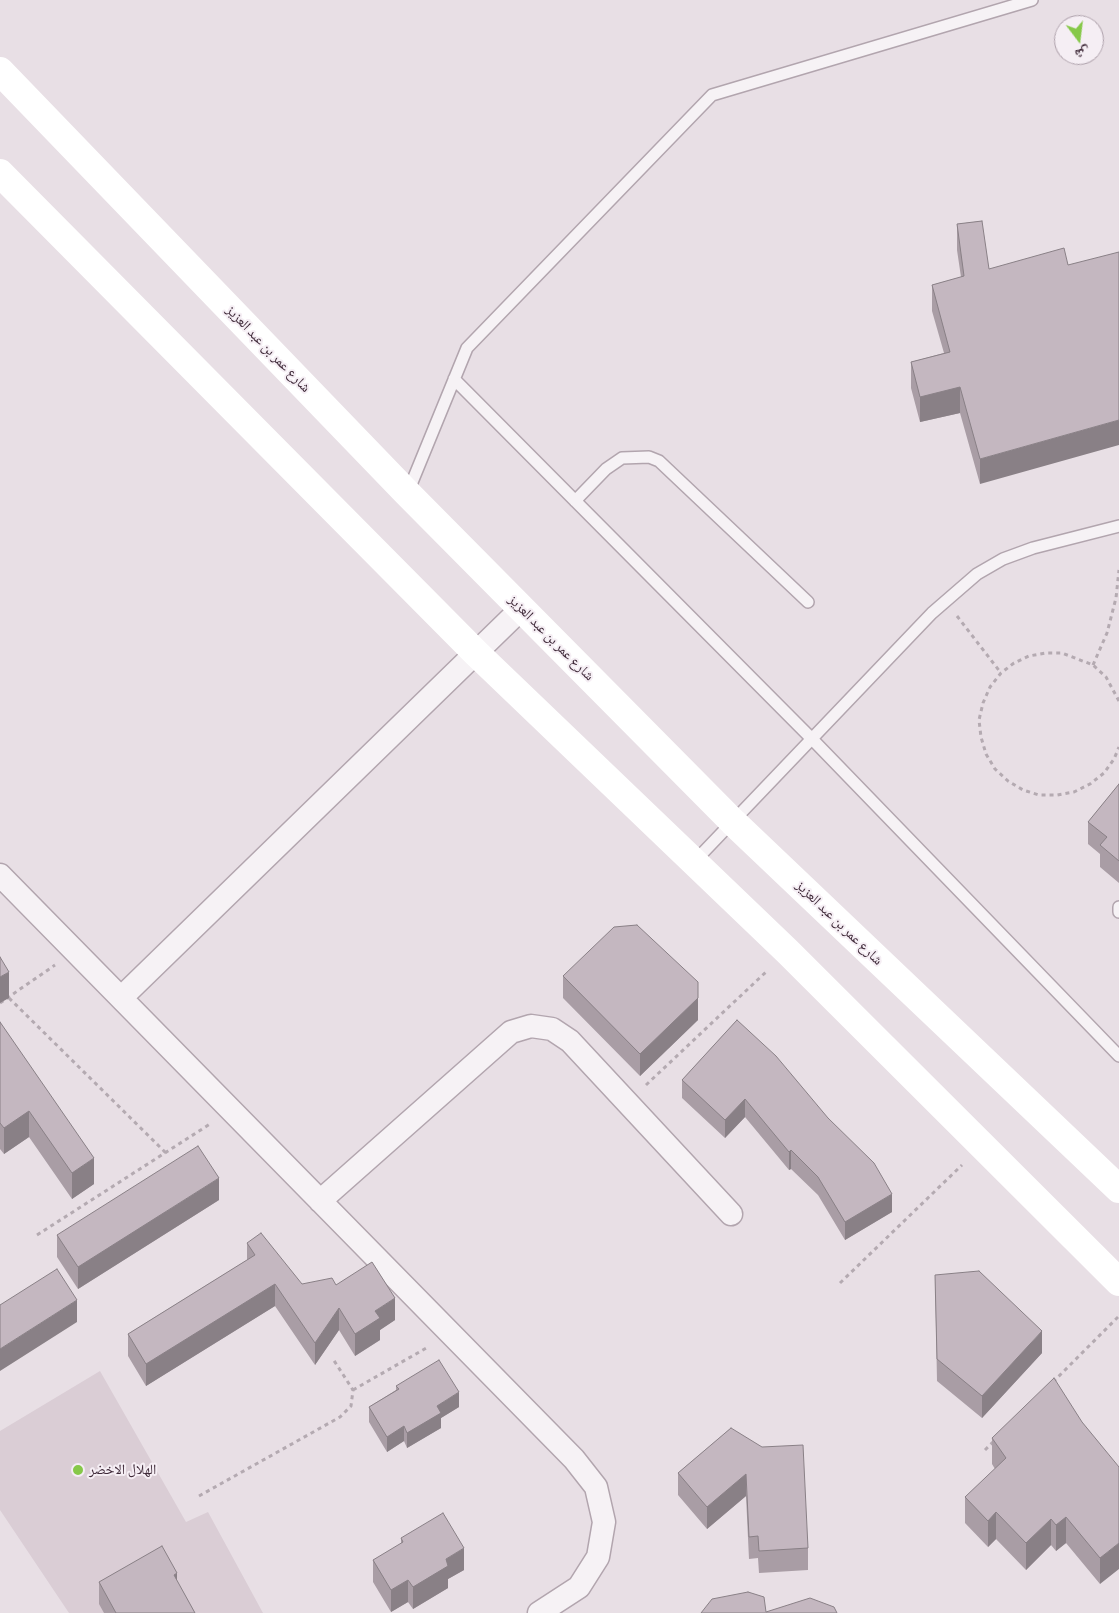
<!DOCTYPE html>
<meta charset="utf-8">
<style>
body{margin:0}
#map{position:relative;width:1119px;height:1613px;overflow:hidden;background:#e8dfe5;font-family:Manrope,"Noto Naskh Arabic",sans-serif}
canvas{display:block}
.north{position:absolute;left:1054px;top:15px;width:50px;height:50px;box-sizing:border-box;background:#f5eef4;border:1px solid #ac9fa9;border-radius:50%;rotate:165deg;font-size:14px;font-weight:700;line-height:20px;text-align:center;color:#3e2938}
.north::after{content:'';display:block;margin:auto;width:18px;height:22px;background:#86c849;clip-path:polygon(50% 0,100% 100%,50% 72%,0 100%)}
</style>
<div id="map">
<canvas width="1119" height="1613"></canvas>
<div class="north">ش</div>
</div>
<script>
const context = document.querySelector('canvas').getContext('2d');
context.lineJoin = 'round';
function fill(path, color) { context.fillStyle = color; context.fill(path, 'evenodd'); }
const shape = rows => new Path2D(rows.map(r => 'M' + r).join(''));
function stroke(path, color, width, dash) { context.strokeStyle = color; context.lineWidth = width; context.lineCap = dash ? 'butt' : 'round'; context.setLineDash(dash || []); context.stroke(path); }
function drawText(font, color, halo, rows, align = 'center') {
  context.font = font + ' Manrope,"Noto Naskh Arabic",sans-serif'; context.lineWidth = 4; context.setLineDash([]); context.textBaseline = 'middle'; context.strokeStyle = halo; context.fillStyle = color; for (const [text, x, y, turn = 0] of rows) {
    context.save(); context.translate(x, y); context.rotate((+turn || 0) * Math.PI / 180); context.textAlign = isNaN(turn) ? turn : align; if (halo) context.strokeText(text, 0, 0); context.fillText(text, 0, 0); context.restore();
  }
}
const built = shape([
 [100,1371,186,1522,208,1512,263,1613,69,1613,0,1510,0,1431]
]);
const path = shape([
 [957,616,1001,673],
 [1093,665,1107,633,1116,598,1119,570],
 [1119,701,1106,677,1093,665,1062,653,1046,653,1029,656,1014,663,1001,673,990,687,983,703,979,720,981,737,986,754,995,769,1008,781,1023,790,1039,795,1057,795,1074,792,1090,784,1104,773,1114,759,1119,747],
 [9,998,166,1153],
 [0,1003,55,965],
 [646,1085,767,971],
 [37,1235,210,1124],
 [840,1283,962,1165],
 [1053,1382,1119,1316],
 [353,1390,428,1347],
 [985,1450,993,1442],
 [199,1496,340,1417,351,1406,353,1390,333,1359]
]);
const lane = shape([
 [454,379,813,740,1119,1056],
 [408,492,467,348,712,95,1032,0],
 [575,501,606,469,622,458,649,457,659,461,808,602],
 [694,862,932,613,977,574,1003,559,1033,548,1119,526],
 [1119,907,1119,912]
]);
const street = shape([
 [0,875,574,1459,596,1487,604,1522,598,1557,579,1587,539,1613],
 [121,998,522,608],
 [320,1201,511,1032,531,1026,552,1029,570,1041,731,1214]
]);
const secondary = shape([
 [0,71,407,493,733,822,1119,1189],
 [0,173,476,653,788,952,1119,1282]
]);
const wall = shape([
 [982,221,980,484,960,413,920,422,911,388,911,362,944,353,932,311,932,285,961,277,957,250,957,224],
 [1119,784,1119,883,1100,867,1100,854,1088,844,1088,822],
 [563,976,698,982,698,1020,640,1076,563,998],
 [737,1020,892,1212,845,1240,818,1195,791,1169,789,1170,745,1117,725,1138,682,1098,682,1080],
 [0,1022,94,1184,72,1199,29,1137,4,1154,0,1149],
 [219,1200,78,1289,57,1257,57,1235],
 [247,1243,302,1284,336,1285,395,1320,380,1330,380,1340,355,1356,339,1330,315,1365,275,1306,146,1386,128,1356,128,1334,247,1260],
 [935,1275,1042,1353,982,1418,937,1381],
 [396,1386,459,1407,441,1418,441,1428,407,1448,404,1441,387,1452,369,1422,369,1407,396,1390],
 [731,1428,808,1548,808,1570,759,1573,758,1558,749,1559,746,1496,707,1529,678,1495,678,1473],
 [992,1438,1119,1467,1100,1584,1066,1543,1056,1551,1051,1545,1026,1570,996,1539,988,1547,965,1523,965,1497,995,1469,992,1464],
 [401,1538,464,1570,448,1579,448,1588,413,1609,408,1602,391,1612,373,1582,373,1560,401,1544],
 [177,1581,195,1613,104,1613,99,1604,99,1582]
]);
const shadedWall = shape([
 [960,387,960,413,920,422,920,397],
 [1119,420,1119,445,980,484,980,459],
 [9,972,9,998,0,1003,0,977],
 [698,998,698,1020,640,1076,640,1054],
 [745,1099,745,1117,725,1138,725,1120],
 [29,1111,29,1137,4,1154,4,1128],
 [791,1150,791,1169,789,1170,789,1152],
 [94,1158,94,1184,72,1199,72,1173],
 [219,1178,219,1200,78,1289,78,1267],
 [892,1194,892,1212,845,1240,845,1222],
 [275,1284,275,1306,146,1386,146,1364],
 [395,1298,395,1320,380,1330,380,1340,355,1356,355,1334,375,1311],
 [77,1300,77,1322,0,1371,0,1349],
 [339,1308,339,1330,315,1365,315,1343],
 [1042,1331,1042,1353,982,1418,982,1396],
 [459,1392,459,1407,441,1418,441,1428,407,1448,407,1433,437,1406],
 [404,1426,404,1441,387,1452,387,1437],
 [746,1474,746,1496,707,1529,707,1507],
 [996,1512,996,1539,988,1547,988,1521],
 [1066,1517,1066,1543,1056,1551,1056,1525],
 [1051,1519,1051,1545,1026,1570,1026,1543],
 [1119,1543,1119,1569,1100,1584,1100,1558],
 [464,1548,464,1570,448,1579,448,1588,413,1609,413,1587,446,1559],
 [177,1573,177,1595,174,1575],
 [408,1580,408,1602,391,1612,391,1590]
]);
const building = shape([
 [982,221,989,269,1064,248,1068,265,1119,252,1119,420,980,459,960,387,920,397,911,362,950,352,932,285,964,276,957,224,982,221],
 [1119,784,1119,861,1100,845,1107,837,1088,822,1119,784],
 [637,925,698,982,698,998,640,1054,563,976,614,927,637,925],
 [0,957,9,972,0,977,0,957],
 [737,1020,776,1056,828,1118,874,1163,892,1194,845,1222,818,1177,791,1150,789,1152,745,1099,725,1120,682,1080,737,1020],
 [0,1022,94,1158,72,1173,29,1111,4,1128,0,1123,0,1022],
 [198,1146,219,1178,78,1267,57,1235,198,1146],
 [261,1233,302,1284,332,1278,336,1285,372,1262,395,1298,375,1311,380,1318,355,1334,339,1308,315,1343,275,1284,146,1364,128,1334,255,1255,247,1243,261,1233],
 [57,1269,77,1300,0,1349,0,1305,57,1269],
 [979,1271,1042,1331,982,1396,937,1359,935,1275,979,1271],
 [439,1360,459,1392,437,1406,441,1413,407,1433,404,1426,387,1437,369,1407,399,1389,396,1386,439,1360],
 [1054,1378,1082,1422,1119,1467,1119,1543,1100,1558,1066,1517,1056,1525,1051,1519,1026,1543,996,1512,988,1521,965,1497,1006,1458,992,1438,1054,1378],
 [731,1428,762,1447,803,1445,808,1548,759,1551,758,1536,749,1537,746,1474,707,1507,678,1473,731,1428],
 [443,1513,464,1548,446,1559,448,1566,413,1587,408,1580,391,1590,373,1560,403,1542,401,1538,443,1513],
 [162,1546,177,1573,174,1575,195,1613,116,1613,99,1582,162,1546],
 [748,1592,764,1597,766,1612,810,1598,834,1607,837,1613,701,1613,712,1599,748,1592]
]);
const markers = [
 [78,1470,6,"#86c849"]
];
const streetNames = [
 ["شارع عمر بن عبد العزيز",268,349,46],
 ["شارع عمر بن عبد العزيز",551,638,45],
 ["شارع عمر بن عبد العزيز",839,923,44]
];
const poiNames = [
 ["الهلال الاخضر",89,1470]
];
fill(built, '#dacdd5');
stroke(lane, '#b2a5ae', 14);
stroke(street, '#b2a5ae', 25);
stroke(path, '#b4aab1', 3, [4, 4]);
stroke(lane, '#f6f2f5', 11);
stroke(street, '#f6f2f5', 22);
stroke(secondary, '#fff', 28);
fill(wall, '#a99da5');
fill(shadedWall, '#898086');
fill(building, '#c4b7c0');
stroke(building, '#898086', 1);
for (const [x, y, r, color] of markers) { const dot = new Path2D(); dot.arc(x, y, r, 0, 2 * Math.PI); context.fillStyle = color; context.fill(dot); stroke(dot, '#f5eef4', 2); }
drawText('14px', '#3e2938', '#f5eef4', streetNames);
drawText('14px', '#3e2938', '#f5eef4', poiNames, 'left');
</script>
